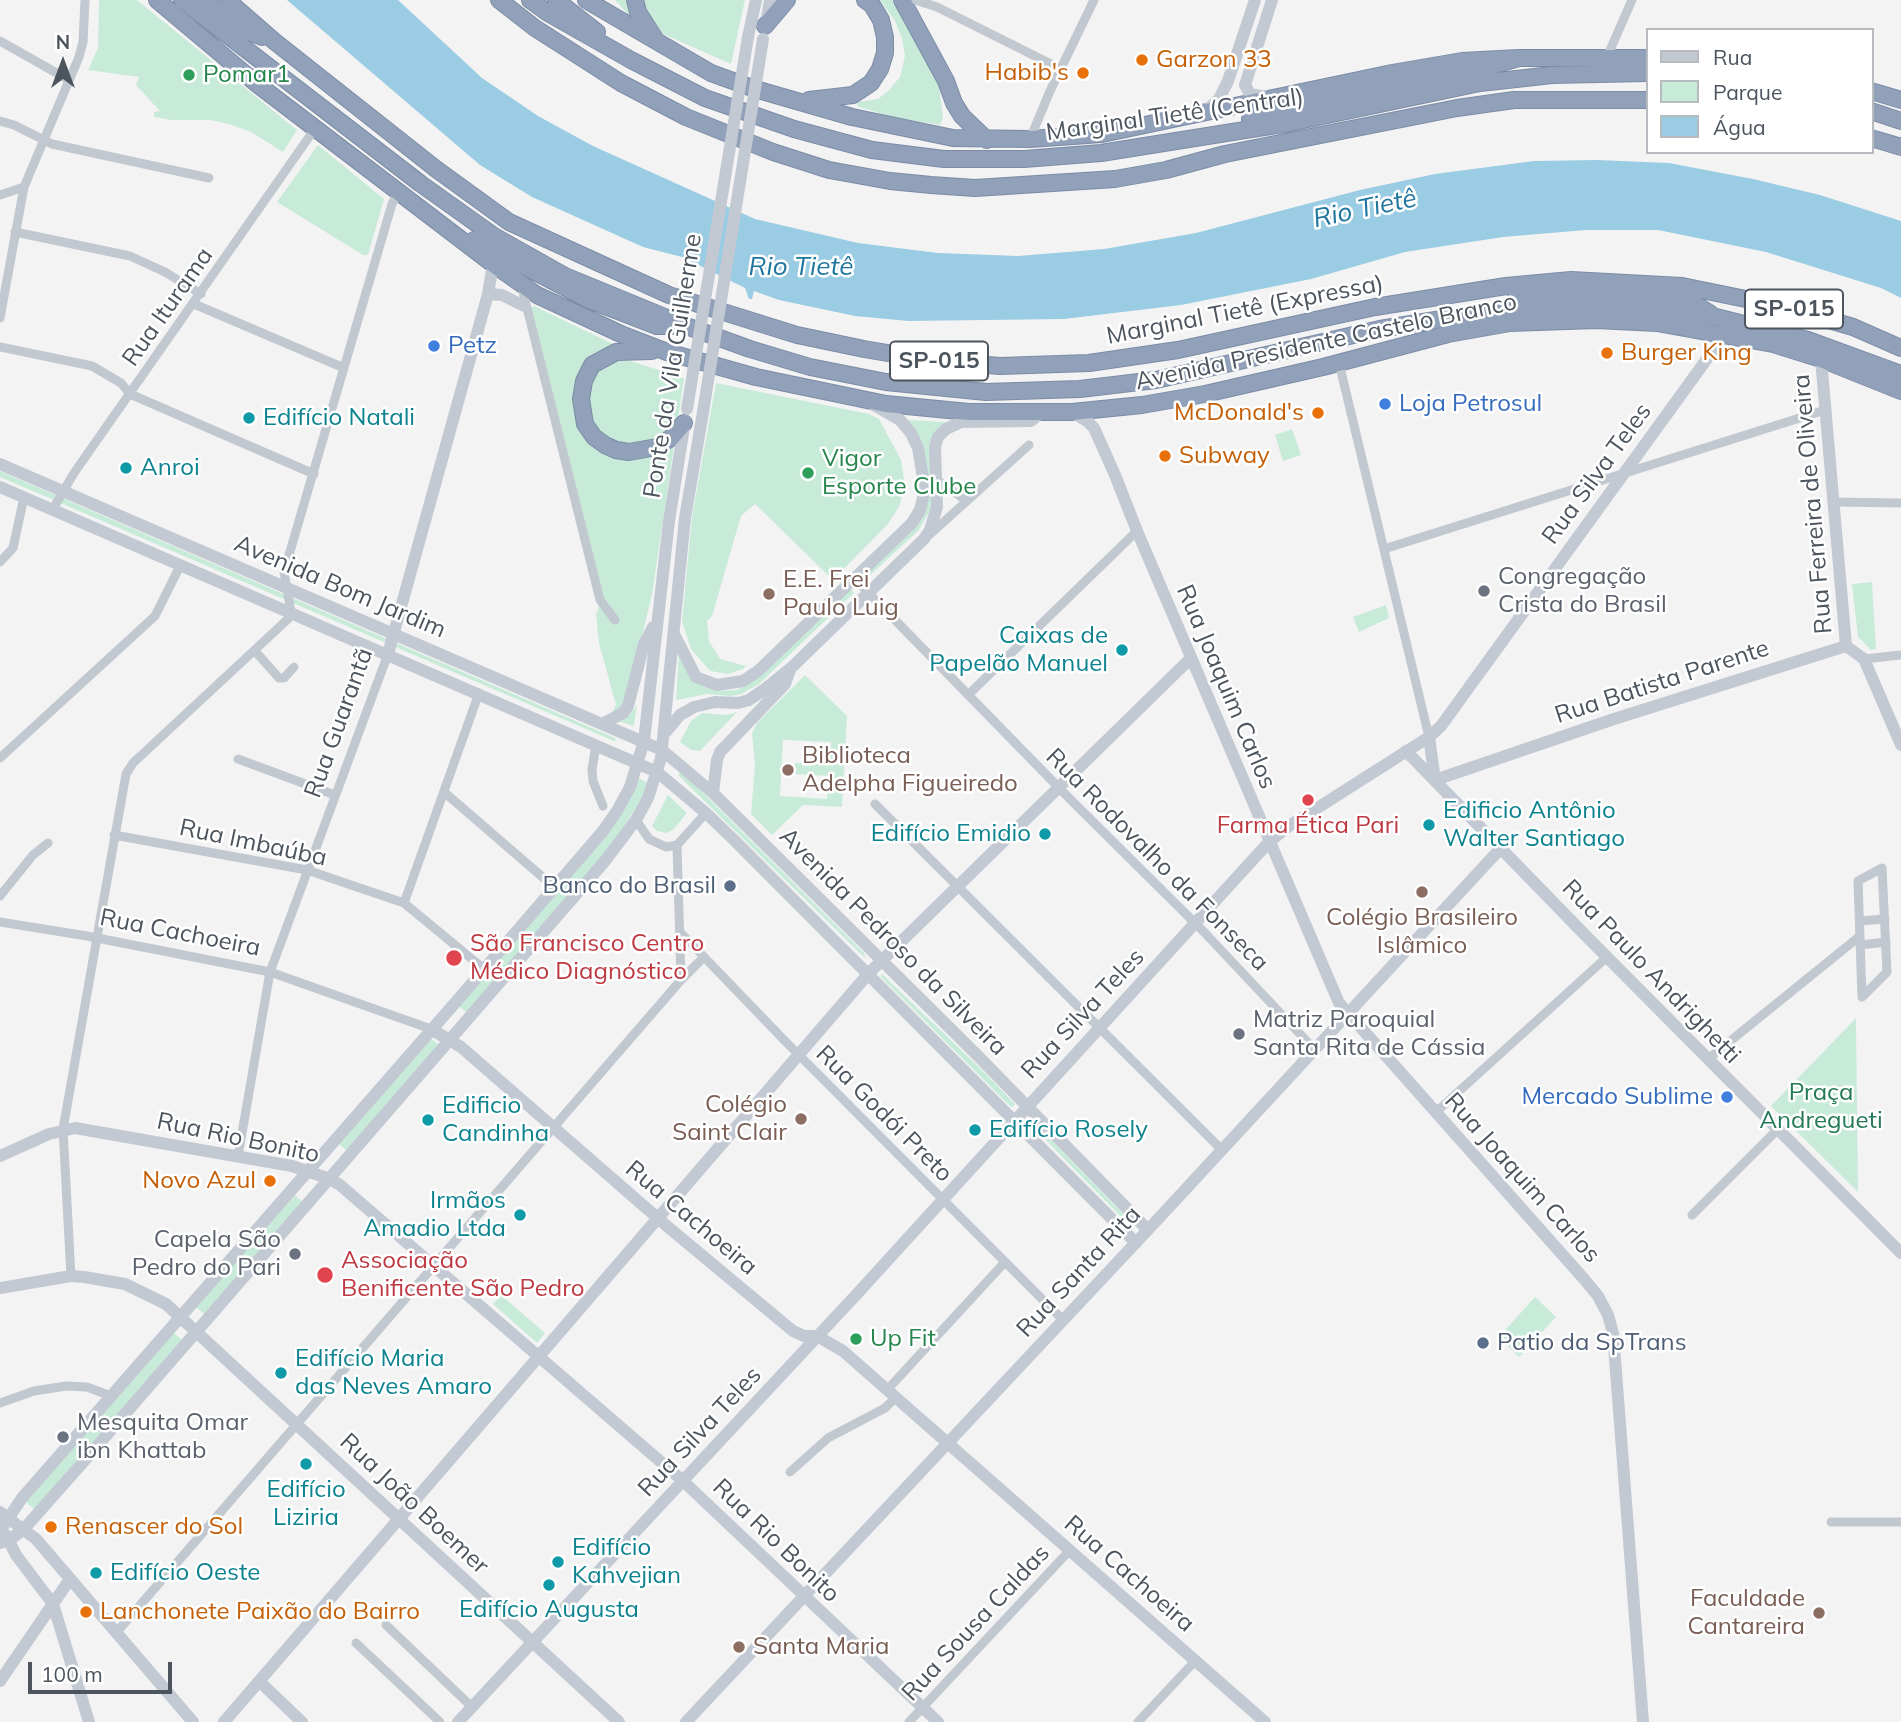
<!DOCTYPE html>
<meta charset="utf-8">
<style>
body{margin:0}
#map{position:relative;width:1901px;height:1722px;overflow:hidden;background:#f4f3f3;font-family:Mulish,sans-serif}
canvas{display:block}
.legend{position:absolute;left:1646px;top:28px;width:228px;height:126px;box-sizing:border-box;background:#fff;border:2px solid #b7bbbf;margin:0;padding:9px 12px;list-style:none;font-size:21px;color:#4c545e}
.legend li{display:flex;align-items:center;gap:14px;height:35px}
.legend b{width:35px;border:2px solid #b7bbbf}
.north{position:absolute;left:28px;top:28px;width:70px;height:70px;-webkit-text-stroke:5px #fff;paint-order:stroke;rotate:0deg;font-size:19px;font-weight:700;line-height:28px;text-align:center;color:#4c545e}
.north::after{content:'';display:block;margin:auto;width:24px;height:32px;background:#4c545e;clip-path:polygon(50% 0,100% 100%,50% 72%,0 100%)}
.scale{position:absolute;left:28px;top:1662px;width:144px;height:32px;box-sizing:border-box;border:4px solid #4c545e;border-top:0;padding-left:9px;font-size:21px;line-height:24px;white-space:nowrap;color:#4c545e;-webkit-text-stroke:5px #fff;paint-order:stroke}
</style>
<div id="map">
<canvas width="1901" height="1722"></canvas>
<ul class="legend">
<li><b style="height:9px;background:#c3c9d3"></b>Rua</li>
<li><b style="height:19px;background:#c8ebd9"></b>Parque</li>
<li><b style="height:19px;background:#9acce3"></b>Água</li>
</ul>
<div class="north">N</div>
<div class="scale">100 m</div>
</div>
<script>
const context = document.querySelector('canvas').getContext('2d');
context.lineJoin = 'round';
function fill(path, color) { context.fillStyle = color; context.fill(path, 'evenodd'); }
const shape = rows => new Path2D(rows.map(r => 'M' + r).join(''));
function stroke(path, color, width, dash) { context.strokeStyle = color; context.lineWidth = width; context.lineCap = dash ? 'butt' : 'round'; context.setLineDash(dash || []); context.stroke(path); }
function drawText(font, color, halo, rows, align = 'center') {
  context.font = font + ' Mulish,sans-serif'; context.lineWidth = 5; context.setLineDash([]); context.textBaseline = 'middle'; context.strokeStyle = halo; context.fillStyle = color; for (const [text, x, y, turn = 0] of rows) {
    context.save(); context.translate(x, y); context.rotate((+turn || 0) * Math.PI / 180); context.textAlign = isNaN(turn) ? turn : align; if (halo) context.strokeText(text, 0, 0); context.fillText(text, 0, 0); context.restore();
  }
}
const green = shape([
 [99,0,137,0,297,130,283,152,251,132,229,124,210,120,171,120,154,117,154,112,160,111,136,85,139,77,88,70,98,48],
 [615,0,745,0,731,64,634,21],
 [880,0,892,0,938,77,943,118,940,125,891,117,857,106,858,102,878,99,889,90,900,77,905,56,902,39,895,21],
 [318,145,384,199,368,255,363,255,277,202],
 [534,306,617,346,621,358,684,378,652,595,621,721,629,715,637,705,634,726,603,716,611,714,616,705,599,643,596,614,601,602,531,308],
 [716,383,869,414,879,419,901,460,905,487,899,507,887,525,833,580,755,504,741,516,712,616,707,621,709,641,720,659,746,666,743,669,728,674,710,671,691,649,682,621,692,517],
 [908,420,946,422,935,434,929,448,932,480,931,509,918,531,869,576,868,572,919,521,921,445],
 [1292,429,1301,455,1283,461,1275,435],
 [0,471,615,738,616,740,614,741,0,477],
 [1872,582,1876,649,1871,650,1858,637,1852,584],
 [850,589,854,593,759,684,741,694,730,696,708,694,676,700,679,653,697,683,717,691,737,690,752,682],
 [1386,605,1389,618,1359,632,1353,617],
 [805,675,847,716,842,807,803,805,772,835,751,814,755,765,752,733,757,723],
 [783,740,831,742,830,764,795,763,795,774,829,776,827,799,780,796],
 [737,712,700,751,691,750,680,742,691,721,702,713,727,715],
 [681,771,864,953,866,959,678,775],
 [638,778,648,783,644,795,615,841,467,1013,459,1006],
 [668,795,687,813,673,830,666,833,657,831,652,826],
 [882,974,982,1070,1015,1104,1014,1106,1011,1107,881,977],
 [1856,1018,1858,1192,1771,1106],
 [430,1038,439,1045,347,1151,339,1144],
 [1031,1120,1033,1121,1134,1225,1131,1227,1030,1124],
 [295,1195,303,1202,204,1314,196,1307],
 [501,1295,545,1333,537,1343,493,1304],
 [1535,1297,1556,1317,1519,1357,1499,1337],
 [174,1333,182,1340,34,1509,26,1502]
]);
const water = shape([
 [287,0,398,0,482,78,538,116,593,146,755,219,858,243,938,253,1018,256,1104,249,1196,233,1360,190,1435,174,1534,161,1597,160,1669,163,1753,179,1820,195,1901,221,1901,298,1881,288,1766,252,1658,230,1586,230,1503,237,1405,252,1311,279,1181,305,1064,319,908,321,855,316,779,300,754,291,752,299,749,299,745,288,737,284,682,257,643,247,532,197,480,165]
]);
const street = shape([
 [915,0,937,7,1061,69],
 [0,41,69,80],
 [1607,57,1632,0],
 [0,121,14,125,52,144,209,178],
 [1030,139,1050,91,1094,0],
 [0,195,24,187],
 [15,232,130,256,165,272,201,294],
 [521,284,600,600,615,620],
 [194,304,344,368],
 [0,318,24,187,79,57,83,42,85,0],
 [0,347,92,366,121,383,130,394,314,474],
 [1339,363,1429,737],
 [937,480,967,501],
 [1833,502,1901,503],
 [53,509,74,473,316,127],
 [928,536,1029,445],
 [1384,549,1825,410],
 [0,562,13,548,24,497],
 [854,578,1068,797,1204,932,1315,1050],
 [255,651,279,678,284,678,294,667],
 [1864,659,1901,655],
 [968,695,1137,531],
 [596,744,592,770,593,781,603,806],
 [0,758,155,616,181,564],
 [238,759,335,795],
 [444,792,554,887],
 [875,804,1222,1150],
 [636,820,649,839,666,847,677,845,706,813],
 [114,835,307,870,404,903,484,969],
 [1882,868,1887,972,1862,997,1858,881,1882,868],
 [0,896,33,855,48,843],
 [404,903,479,693],
 [1860,921,1885,919],
 [0,922,87,936,270,972,431,1029],
 [680,932,785,1041,1063,1320],
 [1860,945,1886,942],
 [681,980,704,957],
 [1708,1059,1860,936],
 [1435,1113,1607,957],
 [238,1156,270,972,388,654],
 [1692,1215,1777,1130],
 [71,1276,63,1129,126,774,133,763,288,619,291,612,284,572,392,204,399,191],
 [888,1389,1005,1262],
 [0,1403,34,1391,66,1386,87,1387,111,1396],
 [790,1472,828,1438,885,1408,896,1397],
 [1831,1522,1901,1522],
 [386,1625,472,1707],
 [116,1633,681,980,677,845],
 [356,1643,440,1722],
 [909,1722,1070,1550],
 [1138,1722,1195,1661]
]);
const secondary = shape([
 [766,24,770,0],
 [748,37,756,0],
 [1267,97,1250,94,1245,85,1272,0],
 [1205,112,1219,99,1228,81,1255,0],
 [488,294,502,295,524,306],
 [1821,359,1846,646],
 [1072,412,1087,421,1094,428,1115,475,1137,531,1339,1003,1584,1279,1598,1296,1608,1315,1613,1333,1643,1722],
 [0,464,662,750,713,793,978,1056,1148,1230],
 [0,487,657,772,706,813,733,839,1136,1243],
 [674,634,696,677,717,685,743,681,758,671,912,523,920,510,925,490,918,448,911,433,900,420,874,405],
 [1846,646,1864,659,1901,745],
 [388,654,488,294,493,264],
 [602,724,623,713,628,706,644,644,653,627],
 [665,733,680,715,694,707,715,702,738,703,749,700,765,689,791,668,924,539,930,530,937,507,935,447,938,437,946,429,961,422,1031,421,1040,413],
 [1429,737,1435,780],
 [1406,751,1589,939,1901,1253],
 [1435,780,1614,719,1846,646],
 [713,793,717,760,720,752,785,684,790,670],
 [431,1029,461,1047,668,1227,793,1331,804,1336,817,1336,843,1351,1265,1722],
 [0,1156,49,1134,75,1128,292,1166,330,1179,340,1185,683,1481,938,1722],
 [0,1288,71,1276,84,1277,125,1284,166,1304,619,1722],
 [0,1512,36,1539,193,1722],
 [0,1531,22,1498,455,1003,603,831,617,811,630,787,644,741,669,521,685,421],
 [6,1535,16,1555,53,1604,89,1722],
 [0,1543,9,1540,23,1530,85,1460,605,861,636,820,648,798,661,758,685,518,703,412],
 [0,1681,70,1579],
 [259,1681,302,1722],
 [224,1722,869,973,1191,658],
 [458,1722,856,1295,1269,842,1289,826,1429,737,1441,726,1725,334],
 [686,1722,1159,1218,1500,849]
]);
const highway = shape([
 [157,0,257,84,493,264,537,295,623,335,667,352,756,377,886,404,969,412,1072,412,1142,405,1205,394,1323,367,1448,334,1510,323,1596,320,1657,323,1773,344,1821,359,1901,391],
 [182,0,421,184,494,236,565,276,689,327,750,349,810,367,886,382,986,392,1080,389,1156,380,1380,329,1448,318,1515,309,1590,307,1665,310,1716,317,1808,340,1901,374],
 [204,0,242,29,262,37],
 [227,0,274,41,436,169,509,222,669,295,797,335,864,349,929,360,1000,366,1089,363,1178,350,1375,307,1506,286,1571,280,1682,286,1785,307,1853,327,1901,348],
 [499,0,535,28,621,83,686,117,773,152,829,170,890,181,931,185,975,188,1115,179,1166,170,1225,154,1457,108,1514,100,1647,100],
 [530,0,548,13,631,60,705,98,794,129,872,150,944,159,1024,159,1101,153,1289,123,1480,83,1552,75,1647,73],
 [556,0,597,32],
 [586,0,711,73,755,89,852,117,953,138,1030,139,1102,134,1392,73,1462,61,1519,58],
 [635,0,638,12,655,39],
 [902,0,946,81,954,103,962,116,987,140],
 [765,26,787,0],
 [1871,91,1901,100],
 [809,100,853,95,871,83,880,69,885,53,885,37,881,20,872,5,865,0],
 [1871,111,1901,121],
 [1250,119,1453,76,1519,58,1647,58],
 [1871,138,1901,147],
 [474,240,587,299,657,326,677,326],
 [1516,294,1600,294,1671,299,1692,302,1711,314],
 [652,351,616,352,592,365,584,381,581,399,585,424,594,437,605,445,616,450,629,452,657,447,671,438,684,423]
]);
const secondaryBridge = shape([
 [687,409,748,37],
 [703,412,763,39]
]);
const markers = [
 [1142,60,7,"#e8710a"],
 [1083,73,7,"#e8710a"],
 [189,75,7,"#2e9e5b"],
 [434,346,7,"#3f7fe0"],
 [1607,353,7,"#e8710a"],
 [1385,404,7,"#3f7fe0"],
 [1318,413,7,"#e8710a"],
 [249,418,7,"#0f9aa8"],
 [1165,456,7,"#e8710a"],
 [126,468,7,"#0f9aa8"],
 [808,473,7,"#2e9e5b"],
 [1484,591,7,"#6b7280"],
 [769,594,7,"#8d6e63"],
 [1122,650,7,"#0f9aa8"],
 [788,770,7,"#8d6e63"],
 [1308,800,7,"#e0444e"],
 [1429,825,7,"#0f9aa8"],
 [1045,834,7,"#0f9aa8"],
 [730,886,7,"#5c6f8a"],
 [1422,892,7,"#8d6e63"],
 [454,958,9,"#e0444e"],
 [1239,1034,7,"#6b7280"],
 [1727,1097,7,"#3f7fe0"],
 [801,1119,7,"#8d6e63"],
 [428,1120,7,"#0f9aa8"],
 [975,1130,7,"#0f9aa8"],
 [270,1181,7,"#e8710a"],
 [520,1215,7,"#0f9aa8"],
 [295,1254,7,"#6b7280"],
 [325,1275,9,"#e0444e"],
 [856,1339,7,"#2e9e5b"],
 [1483,1343,7,"#5c6f8a"],
 [281,1373,7,"#0f9aa8"],
 [63,1437,7,"#6b7280"],
 [306,1464,7,"#0f9aa8"],
 [51,1527,7,"#e8710a"],
 [558,1562,7,"#0f9aa8"],
 [96,1573,7,"#0f9aa8"],
 [549,1585,7,"#0f9aa8"],
 [86,1612,7,"#e8710a"],
 [1819,1613,7,"#8d6e63"],
 [739,1647,7,"#8d6e63"]
];
const shields = [
 [1794,309,98],
 [939,361,98]
];
const shieldNames = [
 ["SP-015",1794,309],
 ["SP-015",939,361]
];
const foodNames = [
 ["Garzon 33",1156,60],
 ["Habib's",1069,73,"right"],
 ["Burger King",1621,353],
 ["McDonald's",1304,413,"right"],
 ["Subway",1179,456],
 ["Novo Azul",256,1181,"right"],
 ["Renascer do Sol",65,1527],
 ["Lanchonete Paixão do Bairro",100,1612]
];
const leisureNames = [
 ["Pomar1",203,75],
 ["Vigor",822,459],
 ["Esporte Clube",822,487],
 ["Up Fit",870,1339]
];
const streetNames = [
 ["Marginal Tietê (Central)",1175,115,-8],
 ["Rua Iturama",168,307,-55],
 ["Marginal Tietê (Expressa)",1245,310,-11],
 ["Avenida Presidente Castelo Branco",1326,342,-12],
 ["Ponte da Vila Guilherme",673,366,-81],
 ["Rua Silva Teles",1597,474,-54],
 ["Rua Ferreira de Oliveira",1813,504,-95],
 ["Avenida Bom Jardim",340,587,23],
 ["Rua Batista Parente",1662,682,-18],
 ["Rua Joaquim Carlos",1226,687,67],
 ["Rua Guarantã",339,723,-70],
 ["Rua Imbaúba",253,843,12],
 ["Rua Rodovalho da Fonseca",1157,860,45],
 ["Rua Cachoeira",180,933,11],
 ["Avenida Pedroso da Silveira",893,942,45],
 ["Rua Paulo Andrighetti",1651,972,46],
 ["Rua Silva Teles",1083,1014,-47],
 ["Rua Godói Preto",884,1114,45],
 ["Rua Rio Bonito",238,1138,12],
 ["Rua Joaquim Carlos",1522,1178,48],
 ["Rua Cachoeira",691,1218,40],
 ["Rua Santa Rita",1079,1272,-47],
 ["Rua Silva Teles",700,1432,-47],
 ["Rua João Boemer",414,1504,43],
 ["Rua Rio Bonito",776,1541,44],
 ["Rua Cachoeira",1129,1574,41],
 ["Rua Sousa Caldas",976,1623,-47]
];
const shopNames = [
 ["Petz",448,346],
 ["Loja Petrosul",1399,404],
 ["Mercado Sublime",1713,1097,"right"]
];
const cultureNames = [
 ["Edifício Natali",263,418],
 ["Anroi",140,468],
 ["Caixas de",1108,636,"right"],
 ["Papelão Manuel",1108,664,"right"],
 ["Edificio Antônio",1443,811],
 ["Walter Santiago",1443,839],
 ["Edifício Emidio",1031,834,"right"],
 ["Edificio",442,1106],
 ["Candinha",442,1134],
 ["Edifício Rosely",989,1130],
 ["Irmãos",506,1201,"right"],
 ["Amadio Ltda",506,1229,"right"],
 ["Edifício Maria",295,1359],
 ["das Neves Amaro",295,1387],
 ["Edifício",306,1490,"center"],
 ["Liziria",306,1518,"center"],
 ["Edifício",572,1548],
 ["Kahvejian",572,1576],
 ["Edifício Oeste",110,1573],
 ["Edifício Augusta",549,1610,"center"]
];
const worshipNames = [
 ["Congregação",1498,577],
 ["Crista do Brasil",1498,605],
 ["Matriz Paroquial",1253,1020],
 ["Santa Rita de Cássia",1253,1048],
 ["Capela São",281,1240,"right"],
 ["Pedro do Pari",281,1268,"right"],
 ["Mesquita Omar",77,1423],
 ["ibn Khattab",77,1451]
];
const educationNames = [
 ["E.E. Frei",783,580],
 ["Paulo Luig",783,608],
 ["Biblioteca",802,756],
 ["Adelpha Figueiredo",802,784],
 ["Colégio Brasileiro",1422,918,"center"],
 ["Islâmico",1422,946,"center"],
 ["Colégio",787,1105,"right"],
 ["Saint Clair",787,1133,"right"],
 ["Faculdade",1805,1599,"right"],
 ["Cantareira",1805,1627,"right"],
 ["Santa Maria",753,1647]
];
const healthNames = [
 ["Farma Ética Pari",1308,826,"center"],
 ["São Francisco Centro",470,944],
 ["Médico Diagnóstico",470,972],
 ["Associação",341,1261],
 ["Benificente São Pedro",341,1289]
];
const serviceNames = [
 ["Banco do Brasil",716,886],
 ["Patio da SpTrans",1497,1343,"left"]
];
const parkNames = [
 ["Praça",1821,1093],
 ["Andregueti",1821,1121]
];
const waterNames = [
 ["Rio Tietê",1365,209,-12],
 ["Rio Tietê",801,267]
];
fill(green, '#c8ebd9');
fill(water, '#9acce3');
stroke(highway, '#7c8ca6', 18);
stroke(street, '#c2c8cf', 9);
stroke(secondary, '#c3c9d3', 12);
stroke(highway, '#91a1ba', 16);
stroke(secondaryBridge, '#c3c9d3', 12);
for (const [x, y, r, color] of markers) { const dot = new Path2D(); dot.arc(x, y, r, 0, 2 * Math.PI); context.fillStyle = color; context.fill(dot); stroke(dot, '#fff', 2.5); }
for (const [x, y, w] of shields) { const box = new Path2D(); box.roundRect(x - w / 2, y - 19.5, w, 39, 5); context.fillStyle = '#fff'; context.fill(box); stroke(box, '#4c545e', 2); }
drawText('bold 23px', '#4c545e', null, shieldNames);
drawText('24px', '#c56008', '#fff', foodNames, 'left');
drawText('24px', '#27864d', '#fff', leisureNames, 'left');
drawText('24px', '#4c545e', '#fff', streetNames);
drawText('24px', '#366cbe', '#fff', shopNames, 'left');
drawText('24px', '#0d838f', '#fff', cultureNames, 'left');
drawText('24px', '#5b616d', '#fff', worshipNames, 'left');
drawText('24px', '#785e54', '#fff', educationNames, 'left');
drawText('24px', '#be3a42', '#fff', healthNames, 'left');
drawText('24px', '#4e5e75', '#fff', serviceNames, 'right');
drawText('24px', '#247957', '#fff', parkNames);
drawText('italic 26px', '#1e769f', '#fff', waterNames);
</script>
